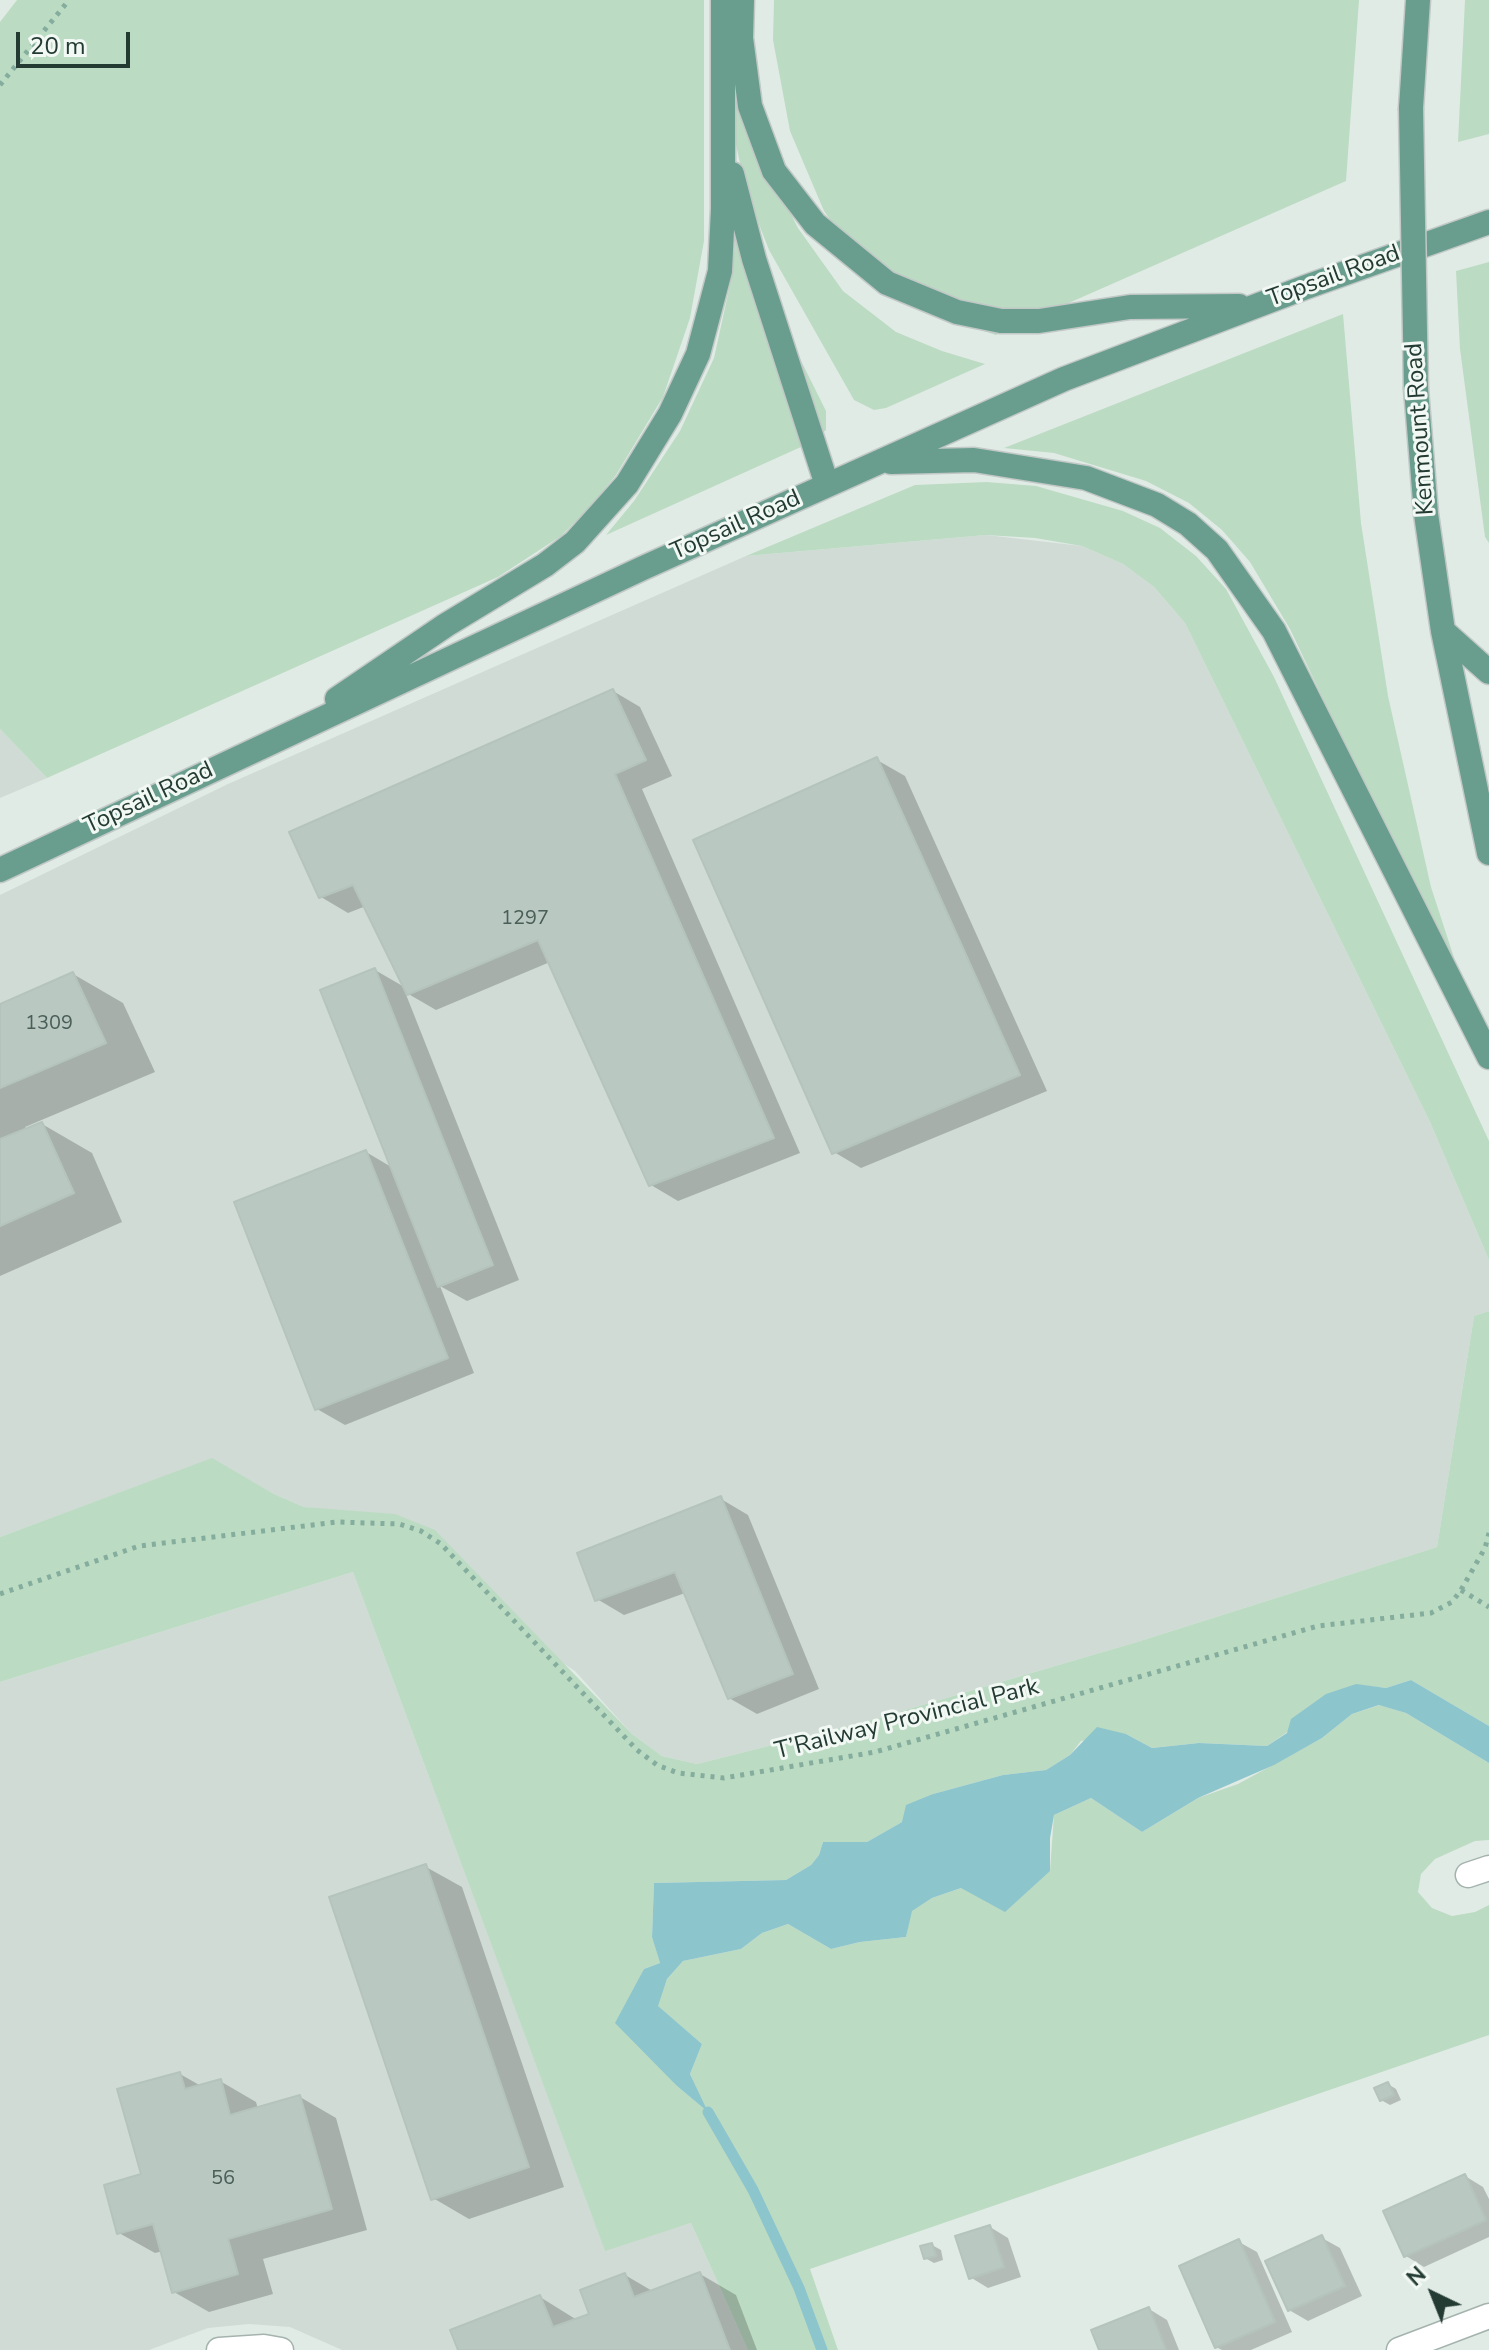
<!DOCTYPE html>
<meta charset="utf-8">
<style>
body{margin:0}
#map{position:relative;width:1489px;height:2350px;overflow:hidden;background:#e1ebe6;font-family:"Nunito Sans",sans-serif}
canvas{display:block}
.north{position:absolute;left:1393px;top:2254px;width:80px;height:80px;-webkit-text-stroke:6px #f2f8f4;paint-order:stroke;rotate:317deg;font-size:22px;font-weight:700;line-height:32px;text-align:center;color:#233b33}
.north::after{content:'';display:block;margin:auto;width:28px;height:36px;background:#233b33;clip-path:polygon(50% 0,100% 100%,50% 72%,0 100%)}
.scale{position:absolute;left:16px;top:32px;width:114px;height:36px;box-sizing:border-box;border:4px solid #233b33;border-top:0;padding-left:10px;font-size:24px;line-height:28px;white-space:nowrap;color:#233b33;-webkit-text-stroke:6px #f2f8f4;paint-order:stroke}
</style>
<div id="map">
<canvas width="1489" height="2350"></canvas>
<div class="north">N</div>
<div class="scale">20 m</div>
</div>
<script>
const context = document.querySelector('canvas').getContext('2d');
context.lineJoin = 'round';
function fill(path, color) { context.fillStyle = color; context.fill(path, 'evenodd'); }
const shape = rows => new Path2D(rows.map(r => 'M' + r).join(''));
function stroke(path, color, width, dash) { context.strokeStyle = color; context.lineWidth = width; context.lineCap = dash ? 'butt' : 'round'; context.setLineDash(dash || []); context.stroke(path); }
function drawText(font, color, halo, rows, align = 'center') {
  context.font = font + ' "Nunito Sans",sans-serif'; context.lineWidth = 6; context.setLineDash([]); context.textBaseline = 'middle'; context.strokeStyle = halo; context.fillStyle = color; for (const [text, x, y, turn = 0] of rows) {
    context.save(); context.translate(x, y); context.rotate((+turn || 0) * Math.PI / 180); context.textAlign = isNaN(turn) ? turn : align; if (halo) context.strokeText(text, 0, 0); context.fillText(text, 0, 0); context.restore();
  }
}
const built = shape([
 [986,535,1082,546,1123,564,1154,587,1185,623,1430,1122,1489,1260,1489,1311,1474,1316,1437,1547,1137,1642,868,1721,697,1764,662,1756,632,1734,575,1671,333,1511,304,1507,274,1494,212,1459,0,1537,0,895,228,784,746,556],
 [0,729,47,778,0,798],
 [353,1572,605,2250,691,2223,748,2350,342,2350,290,2327,249,2324,208,2328,149,2350,0,2350,0,1682]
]);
const green = shape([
 [17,0,704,0,704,241,690,318,663,397,616,475,590,507,561,536,498,577,47,778,0,729,0,22],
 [774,0,1359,0,1346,181,996,335,943,318,847,243,824,211,790,131,773,40],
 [1465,0,1489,0,1489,134,1458,142],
 [734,81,781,195,798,228,843,291,896,332,942,351,985,364,886,408,874,410,854,400,769,250,746,191,735,140],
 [736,230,826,411,826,430,812,442,606,535,634,501,680,431,714,358,732,276],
 [1489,262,1489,543,1485,537,1460,349,1456,271],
 [1343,314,1361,523,1388,696,1431,887,1473,1016,1290,629,1250,562,1222,530,1189,503,1146,481,1054,453,1004,448],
 [987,482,1036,486,1123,511,1160,528,1196,556,1226,589,1274,677,1489,1141,1489,1260,1430,1122,1185,623,1154,587,1123,564,1082,546,1035,538,986,535,746,556,915,485],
 [1489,1311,1489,1726,1411,1680,1386,1688,1356,1685,1267,1746,1199,1743,1152,1748,1126,1734,1081,1741,1070,1755,1046,1770,1003,1775,933,1794,902,1822,867,1842,823,1842,819,1855,811,1865,786,1880,654,1883,652,1936,660,1963,644,1969,635,1990,662,2068,677,2086,707,2111,690,2074,702,2044,657,2006,667,1979,683,1961,741,1949,762,1933,788,1924,831,1949,860,1942,906,1937,911,1911,932,1898,961,1888,1050,1871,1054,1815,1091,1798,1142,1832,1198,1798,1238,1784,1322,1738,1352,1714,1380,1705,1406,1713,1489,1763,1489,1840,1475,1841,1435,1859,1421,1874,1418,1892,1432,1908,1452,1916,1475,1912,1489,1905,1489,2035,810,2269,838,2350,748,2350,691,2223,605,2251,353,1572,0,1682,0,1537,212,1458,274,1494,304,1507,395,1514,435,1530,632,1734,662,1756,697,1764,868,1721,1137,1642,1437,1547,1474,1316]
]);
const water = shape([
 [1411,1680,1489,1726,1489,1763,1406,1713,1379,1705,1352,1714,1322,1738,1274,1765,1198,1798,1142,1832,1091,1798,1054,1815,1050,1838,1050,1871,1005,1912,961,1888,932,1898,912,1911,906,1937,860,1942,831,1949,788,1924,762,1933,741,1949,683,1961,667,1979,658,2006,702,2044,690,2074,708,2112,677,2086,615,2023,644,1969,660,1963,652,1937,654,1883,786,1880,811,1865,819,1855,823,1842,867,1842,902,1822,906,1805,933,1794,1003,1775,1046,1770,1070,1755,1097,1727,1126,1734,1152,1748,1199,1743,1267,1746,1287,1733,1291,1719,1326,1694,1356,1684,1386,1688]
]);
const shadow = shape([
 [613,691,640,707,672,776,642,789,800,1153,678,1201,651,1185,550,962,436,1010,405,992,519,1280,467,1301,440,1286,474,1373,345,1425,317,1409,366,1152,393,1168,375,970,406,988,366,906,348,913,321,897],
 [877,760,905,776,1047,1091,861,1168,834,1152],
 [73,974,123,1003,155,1072,25,1127,27,1130,42,1124,92,1153,122,1222,0,1276,0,1006],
 [721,1499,748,1515,819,1689,757,1714,729,1698,685,1593,624,1615,597,1599],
 [426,1867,462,1887,564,2187,469,2219,433,2198],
 [180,2074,201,2086,220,2081,256,2102,258,2109,300,2097,336,2118,367,2230,263,2259,273,2294,209,2312,174,2292,163,2251,155,2253,119,2233],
 [1388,2084,1396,2089,1401,2100,1390,2105,1381,2100],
 [1465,2176,1483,2187,1489,2199,1489,2237,1424,2267,1406,2256],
 [990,2227,1008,2238,1021,2277,988,2288,970,2277],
 [1322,2238,1340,2248,1362,2296,1308,2321,1289,2310],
 [1239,2242,1257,2252,1292,2332,1251,2350,1222,2350,1216,2347],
 [932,2245,941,2250,943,2260,934,2263,925,2258],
 [700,2274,736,2295,757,2350,460,2350,540,2297,577,2320,592,2315,625,2275,654,2292],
 [1149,2309,1167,2320,1179,2350,1101,2350]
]);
const stream = shape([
 [708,2112,753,2190,799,2288,822,2350]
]);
const building = shape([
 [613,689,646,760,615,774,774,1138,649,1186,538,940,407,995,353,885,319,898,289,832,613,689],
 [877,757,1020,1075,832,1154,693,840,877,757],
 [375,968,493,1265,438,1287,320,990,375,968],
 [73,972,106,1043,0,1088,0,1004,73,972],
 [42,1122,74,1193,0,1226,0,1139,42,1122],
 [366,1150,448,1358,315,1410,234,1202,366,1150],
 [721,1496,793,1674,728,1699,675,1572,595,1601,577,1553,721,1496],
 [426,1864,529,2167,431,2200,329,1897,426,1864],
 [180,2072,185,2089,221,2079,230,2115,300,2095,332,2209,228,2239,238,2274,172,2293,153,2224,117,2234,104,2185,141,2174,117,2089,180,2072],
 [1388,2082,1394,2095,1380,2101,1374,2088,1388,2082],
 [1465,2174,1486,2220,1404,2257,1383,2211,1465,2174],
 [990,2225,1004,2267,969,2279,955,2236,990,2225],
 [1322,2235,1345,2286,1288,2311,1265,2261,1322,2235],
 [1239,2239,1275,2322,1215,2348,1179,2266,1239,2239],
 [932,2243,936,2256,924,2259,920,2246,932,2243],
 [700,2272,730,2350,458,2350,450,2330,540,2295,553,2327,589,2314,580,2290,625,2273,634,2297,700,2272],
 [1149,2307,1166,2350,1099,2350,1091,2330,1149,2307]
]);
const path = shape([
 [0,85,69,0],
 [1461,1590,1489,1607],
 [0,1594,139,1546,337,1522,399,1524,421,1531,441,1544,637,1750,657,1765,678,1773,724,1778,875,1752,1318,1626,1431,1613,1452,1602,1461,1590,1485,1548,1489,1533]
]);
const minor = shape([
 [1468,1875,1489,1868],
 [219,2350,264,2347,281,2350],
 [1399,2350,1489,2316]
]);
const primary = shape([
 [742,0,741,38,750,106,774,171,815,224,887,283,957,312,1001,321,1039,321,1130,307,1239,306],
 [1411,108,1418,0],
 [732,174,754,259,827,485],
 [1416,389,1426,514,1443,631,1489,853],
 [891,462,974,460,1086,478,1157,505,1188,524,1217,550,1274,631,1489,1057],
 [1443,631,1489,672],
 [337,699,446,625,545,565,575,542,627,484,670,414,698,354,720,271,723,209,723,0],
 [0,870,643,568,1064,379,1306,287,1489,222]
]);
const primaryBridge = shape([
 [1411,108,1416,389]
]);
const numberNames = [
 ["1297",525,919],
 ["1309",49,1024],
 ["56",223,2179]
];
const streetNames = [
 ["Topsail Road",1334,277,-20],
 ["Kenmount Road",1421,429,-94],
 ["Topsail Road",736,526,-24],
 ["Topsail Road",149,799,-25],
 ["T’Railway Provincial Park",907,1720,-14]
];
fill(built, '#d0dbd5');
fill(green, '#bcdbc3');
fill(water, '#8dc5cd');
fill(shadow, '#0003');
stroke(stream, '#8dc5cd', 11);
fill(building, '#bac8c2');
stroke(building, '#b4c4bd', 2);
stroke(minor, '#a4b3ad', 27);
stroke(primary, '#c1c8c6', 27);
stroke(path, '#84ad9e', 5, [4, 6]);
stroke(minor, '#fff', 24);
stroke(primary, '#699e8e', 24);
stroke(primaryBridge, '#c1c8c6', 27, []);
stroke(primaryBridge, '#699e8e', 24);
drawText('20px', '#495e57', null, numberNames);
drawText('24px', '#233b33', '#f2f8f4', streetNames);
</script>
